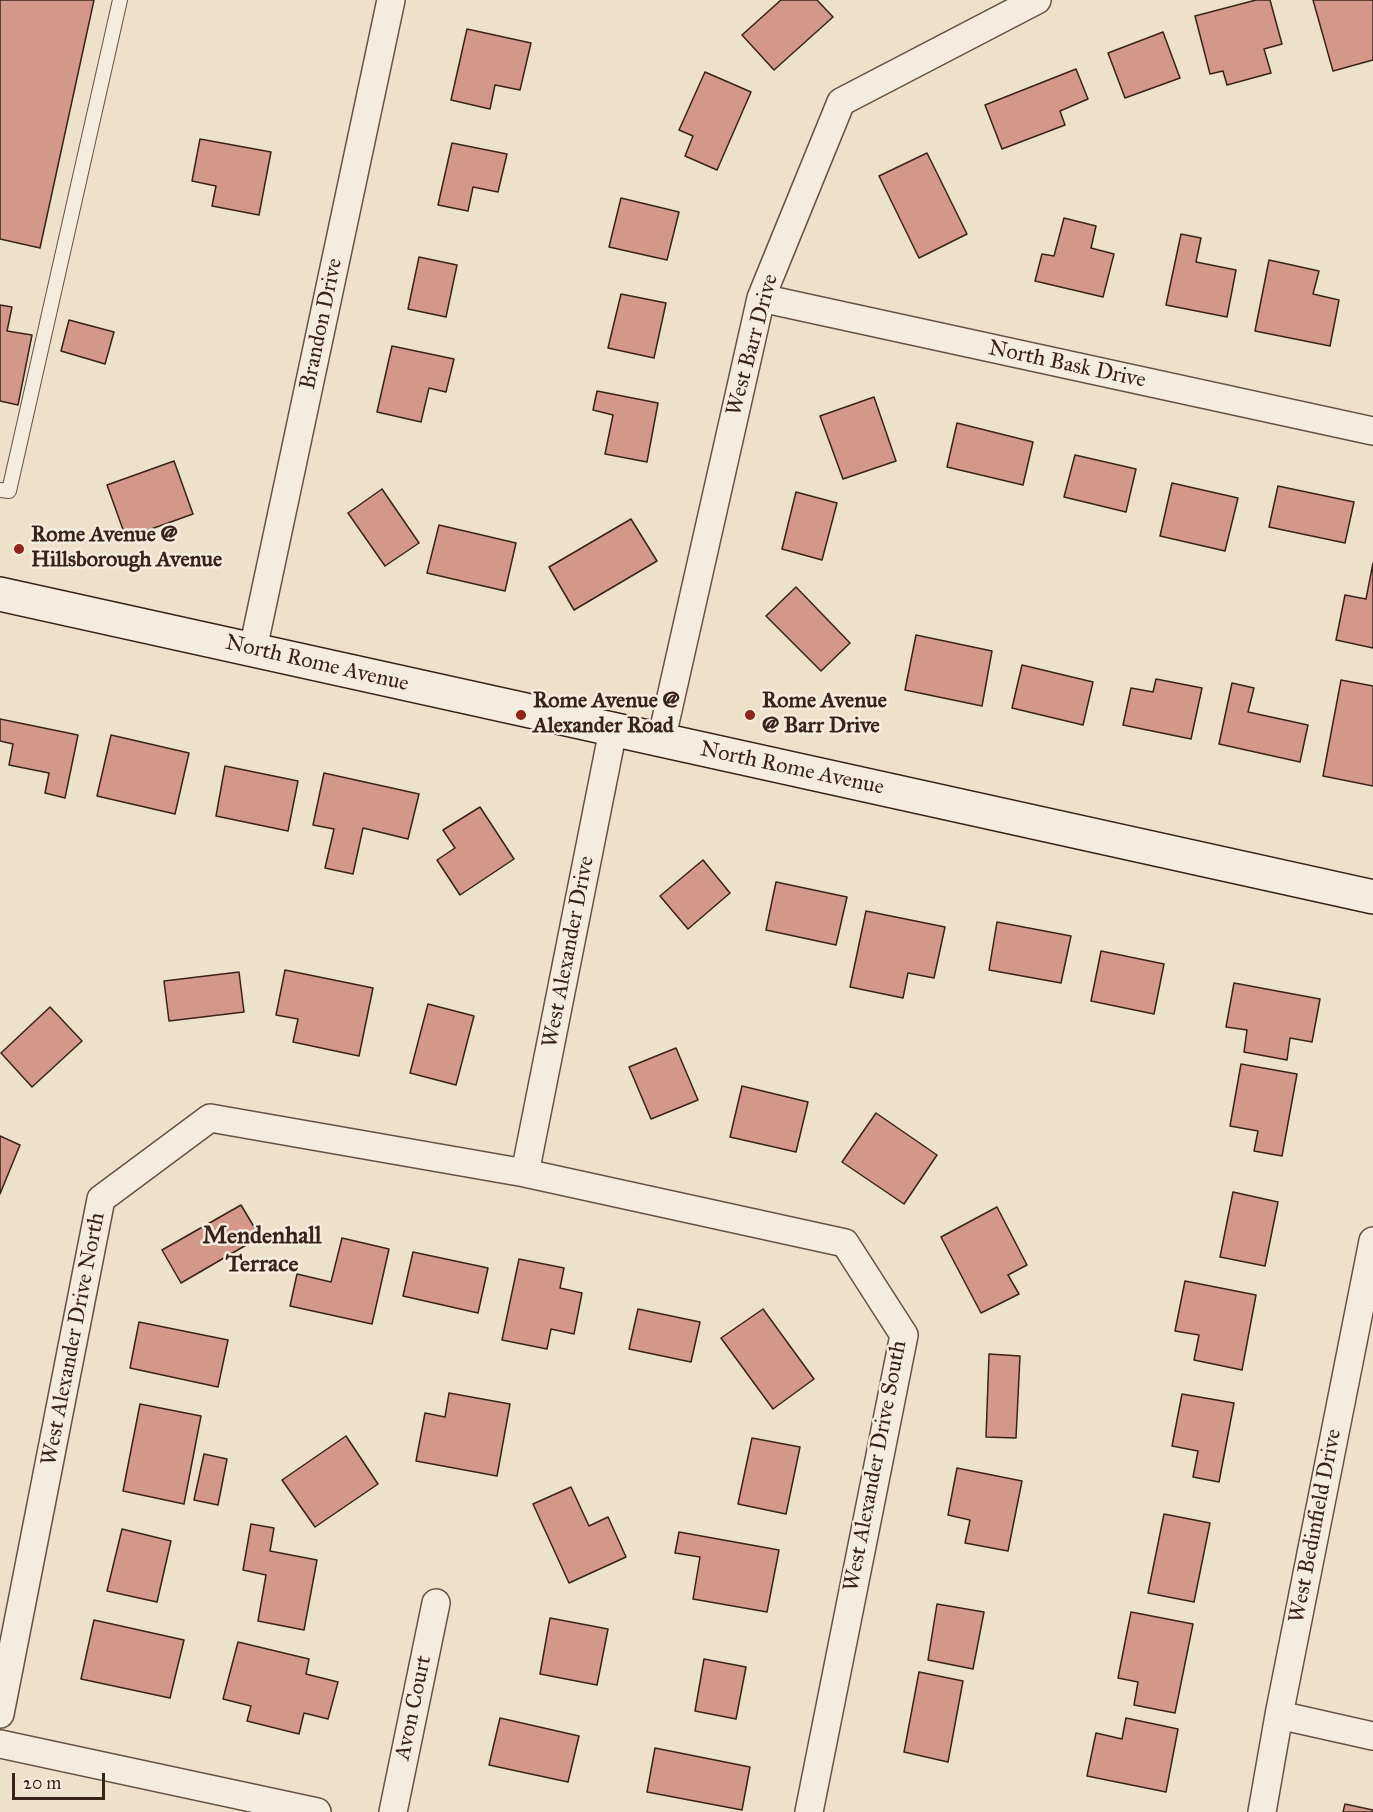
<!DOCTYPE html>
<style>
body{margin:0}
#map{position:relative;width:1373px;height:1812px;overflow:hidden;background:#eee1c9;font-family:"IM FELL Great Primer",serif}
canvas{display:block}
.scale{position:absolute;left:12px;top:1773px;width:93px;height:27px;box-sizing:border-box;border:3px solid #392319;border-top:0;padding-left:8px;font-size:18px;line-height:21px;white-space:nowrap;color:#392319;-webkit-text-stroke:4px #f4ecdc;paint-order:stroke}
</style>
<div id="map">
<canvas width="1373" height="1812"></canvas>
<div class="scale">20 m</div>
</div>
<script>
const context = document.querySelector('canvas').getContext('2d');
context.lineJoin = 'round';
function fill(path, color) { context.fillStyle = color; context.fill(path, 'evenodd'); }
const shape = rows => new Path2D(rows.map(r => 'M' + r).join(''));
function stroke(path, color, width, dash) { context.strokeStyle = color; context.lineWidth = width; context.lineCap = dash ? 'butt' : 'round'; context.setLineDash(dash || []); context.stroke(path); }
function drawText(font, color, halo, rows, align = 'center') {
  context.font = font + ' "IM FELL Great Primer",serif'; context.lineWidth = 5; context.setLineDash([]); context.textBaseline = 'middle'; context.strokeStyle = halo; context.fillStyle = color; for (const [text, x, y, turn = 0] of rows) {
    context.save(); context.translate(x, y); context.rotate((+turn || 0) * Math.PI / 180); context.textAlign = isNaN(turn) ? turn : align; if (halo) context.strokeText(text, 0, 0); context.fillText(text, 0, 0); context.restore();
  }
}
const building = shape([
 [0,0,94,0,40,248,0,239,0,0],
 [781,0,817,0,833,17,774,70,742,35,781,0],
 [1256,0,1270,0,1282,44,1264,49,1271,73,1227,85,1223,71,1210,74,1195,16,1256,0],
 [1313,0,1373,0,1373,60,1333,71,1313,0],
 [467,29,531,43,520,90,495,85,490,109,451,100,467,29],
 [1163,32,1180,78,1125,98,1108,53,1163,32],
 [1076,69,1088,99,1060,111,1065,125,1002,149,985,105,1076,69],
 [705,72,751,92,717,170,685,156,693,136,679,130,705,72],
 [200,139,271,152,259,215,212,206,216,186,192,181,200,139],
 [452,143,507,154,498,192,473,187,468,211,438,205,452,143],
 [927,153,967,234,919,258,879,176,927,153],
 [621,198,679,212,667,260,609,247,621,198],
 [1064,218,1096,226,1091,248,1114,254,1103,297,1035,281,1042,254,1054,256,1064,218],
 [1181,234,1201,238,1196,262,1236,270,1227,317,1166,305,1181,234],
 [419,257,457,265,446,317,408,309,419,257],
 [1269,260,1319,271,1313,294,1339,300,1330,346,1255,331,1269,260],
 [621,294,666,303,654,358,608,348,621,294],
 [0,305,12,307,7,331,32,335,18,405,0,401,0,305],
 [69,320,114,332,105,364,61,351,69,320],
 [392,346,454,359,446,392,429,388,421,422,377,412,392,346],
 [597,391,658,403,647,462,605,454,613,415,593,410,597,391],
 [874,397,896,461,843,479,820,416,874,397],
 [957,423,1033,442,1023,485,947,467,957,423],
 [1075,455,1136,469,1126,512,1064,497,1075,455],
 [174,461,193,514,126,538,107,485,174,461],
 [1172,483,1238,498,1225,551,1160,536,1172,483],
 [1278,486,1354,502,1345,543,1269,527,1278,486],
 [382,489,419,543,385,566,348,513,382,489],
 [796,492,837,503,822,560,782,549,796,492],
 [631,519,657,561,574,610,549,567,631,519],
 [439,525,516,543,505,591,427,573,439,525],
 [1373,563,1373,648,1336,640,1345,595,1366,599,1373,563],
 [796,587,850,643,821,671,766,616,796,587],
 [916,635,992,651,982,706,905,690,916,635],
 [1022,665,1093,682,1083,725,1012,708,1022,665],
 [1156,679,1202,688,1191,739,1123,725,1131,688,1153,692,1156,679],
 [1341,680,1373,686,1373,786,1323,776,1341,680],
 [1232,683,1254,688,1248,712,1308,725,1300,762,1219,744,1232,683],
 [0,719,78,735,65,798,45,793,49,773,9,765,13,744,0,741,0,719],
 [111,735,189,753,175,814,97,796,111,735],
 [225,766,298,781,288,831,216,816,225,766],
 [324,773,419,794,408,839,363,828,353,874,325,868,334,829,313,825,324,773],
 [480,807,514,859,460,895,437,860,455,848,443,830,480,807],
 [703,860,730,893,688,929,660,896,703,860],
 [776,882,847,897,836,945,766,930,776,882],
 [866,911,945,927,934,978,908,973,903,998,850,987,866,911],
 [997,922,1071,936,1061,983,989,970,997,922],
 [1101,951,1164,964,1154,1014,1091,1001,1101,951],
 [285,970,373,988,359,1056,293,1042,298,1019,276,1015,285,970],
 [239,972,244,1012,169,1021,164,981,239,972],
 [1234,983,1320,999,1312,1042,1290,1038,1287,1060,1244,1052,1247,1030,1226,1027,1234,983],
 [428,1004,474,1016,456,1085,410,1073,428,1004],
 [50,1007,82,1041,32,1087,1,1053,50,1007],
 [676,1048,698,1100,651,1119,629,1067,676,1048],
 [1241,1064,1297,1074,1282,1156,1254,1151,1258,1131,1230,1126,1241,1064],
 [742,1086,808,1102,796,1152,730,1137,742,1086],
 [876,1113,937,1155,904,1204,842,1162,876,1113],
 [0,1136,20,1145,0,1194,0,1136],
 [1233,1192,1278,1202,1265,1266,1220,1257,1233,1192],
 [241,1205,260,1237,181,1283,162,1250,241,1205],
 [997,1207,1027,1265,1008,1275,1019,1294,981,1313,941,1237,997,1207],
 [342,1238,389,1249,372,1324,290,1306,297,1274,331,1282,342,1238],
 [413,1252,488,1268,478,1313,403,1296,413,1252],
 [519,1259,564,1268,560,1288,582,1293,574,1334,551,1329,547,1349,502,1340,519,1259],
 [1185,1281,1256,1295,1242,1370,1194,1360,1199,1335,1175,1331,1185,1281],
 [638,1309,700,1322,691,1362,629,1349,638,1309],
 [763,1309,814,1379,773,1409,721,1338,763,1309],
 [139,1322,228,1340,218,1387,130,1368,139,1322],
 [989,1354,1020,1356,1016,1438,986,1437,989,1354],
 [449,1393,510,1404,497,1476,416,1461,425,1413,445,1417,449,1393],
 [1182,1394,1234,1403,1219,1482,1193,1477,1198,1451,1172,1446,1182,1394],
 [140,1404,201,1416,184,1504,123,1491,140,1404],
 [346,1436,378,1484,315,1527,282,1480,346,1436],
 [752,1438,800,1447,786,1514,738,1504,752,1438],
 [204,1454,227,1459,218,1505,194,1500,204,1454],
 [957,1468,1022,1481,1008,1551,965,1543,970,1520,948,1515,957,1468],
 [571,1487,589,1526,608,1517,626,1557,569,1583,533,1504,571,1487],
 [1164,1514,1210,1523,1194,1602,1148,1593,1164,1514],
 [251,1524,274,1528,270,1551,317,1560,304,1630,258,1621,266,1575,243,1570,251,1524],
 [122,1529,171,1541,157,1602,107,1591,122,1529],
 [679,1532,779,1550,767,1612,693,1599,700,1557,675,1553,679,1532],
 [937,1604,984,1612,973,1669,928,1660,937,1604],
 [1131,1612,1193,1624,1175,1713,1134,1705,1138,1682,1118,1678,1131,1612],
 [550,1618,608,1629,597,1685,540,1674,550,1618],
 [94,1620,184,1640,170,1698,81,1679,94,1620],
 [238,1642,309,1659,306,1674,338,1682,328,1719,304,1713,299,1734,247,1721,251,1706,223,1699,238,1642],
 [704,1659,746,1667,736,1719,695,1711,704,1659],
 [919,1672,963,1681,948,1762,904,1752,919,1672],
 [500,1718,579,1736,568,1782,489,1765,500,1718],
 [1126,1718,1178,1729,1166,1792,1087,1776,1096,1733,1122,1739,1126,1718],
 [655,1748,750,1767,742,1810,647,1792,655,1748],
 [1345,1804,1373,1810,1373,1812,1343,1812,1345,1804]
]);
const lane = shape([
 [0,490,9,491,120,0]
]);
const street = shape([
 [761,298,1373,431],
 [253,649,391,0],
 [661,741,761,298,841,102,1037,0],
 [525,1173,613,730],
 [0,1714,101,1199,210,1118,525,1173,845,1243,904,1335,809,1812],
 [1279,1715,1373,1736],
 [0,1744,317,1812],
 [393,1812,436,1603],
 [1262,1812,1279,1715,1373,1241]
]);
const secondary = shape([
 [0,594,1373,897]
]);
const markers = [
 [19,549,6,"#8f2418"],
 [521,715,6,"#8f2418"],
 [750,715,6,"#8f2418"]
];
const streetNames = [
 ["Brandon Drive",322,324,-78],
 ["West Barr Drive",753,345,-75],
 ["North Bask Drive",1067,365,12],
 ["North Rome Avenue",317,664,13],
 ["North Rome Avenue",792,769,12],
 ["West Alexander Drive",569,952,-79],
 ["West Alexander Drive North",74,1339,-79],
 ["West Alexander Drive South",876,1466,-79],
 ["West Bedinfield Drive",1316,1526,-79],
 ["Avon Court",414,1708,-78]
];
const poiNames = [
 ["Rome Avenue @",31,536],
 ["Hillsborough Avenue",31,561],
 ["Rome Avenue @",533,702],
 ["Alexander Road",533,727],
 ["Rome Avenue",762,702],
 ["@ Barr Drive",762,727]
];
const neighbourhoodNames = [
 ["Mendenhall",262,1237],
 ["Terrace",262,1265]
];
fill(building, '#d4988a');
stroke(building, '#392319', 1.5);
stroke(lane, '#665245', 16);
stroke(street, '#665245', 30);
stroke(secondary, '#392319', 36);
stroke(lane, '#f4ecdc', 14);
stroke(street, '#f4ecdc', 27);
stroke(secondary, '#f4ecdc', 33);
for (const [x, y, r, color] of markers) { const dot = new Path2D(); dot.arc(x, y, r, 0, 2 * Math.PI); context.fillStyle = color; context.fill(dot); stroke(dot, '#f4ecdc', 2); }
drawText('22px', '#392319', '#f4ecdc', streetNames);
drawText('bold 22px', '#392319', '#f4ecdc', poiNames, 'left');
drawText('bold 24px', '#392319', '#f4ecdc', neighbourhoodNames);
</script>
